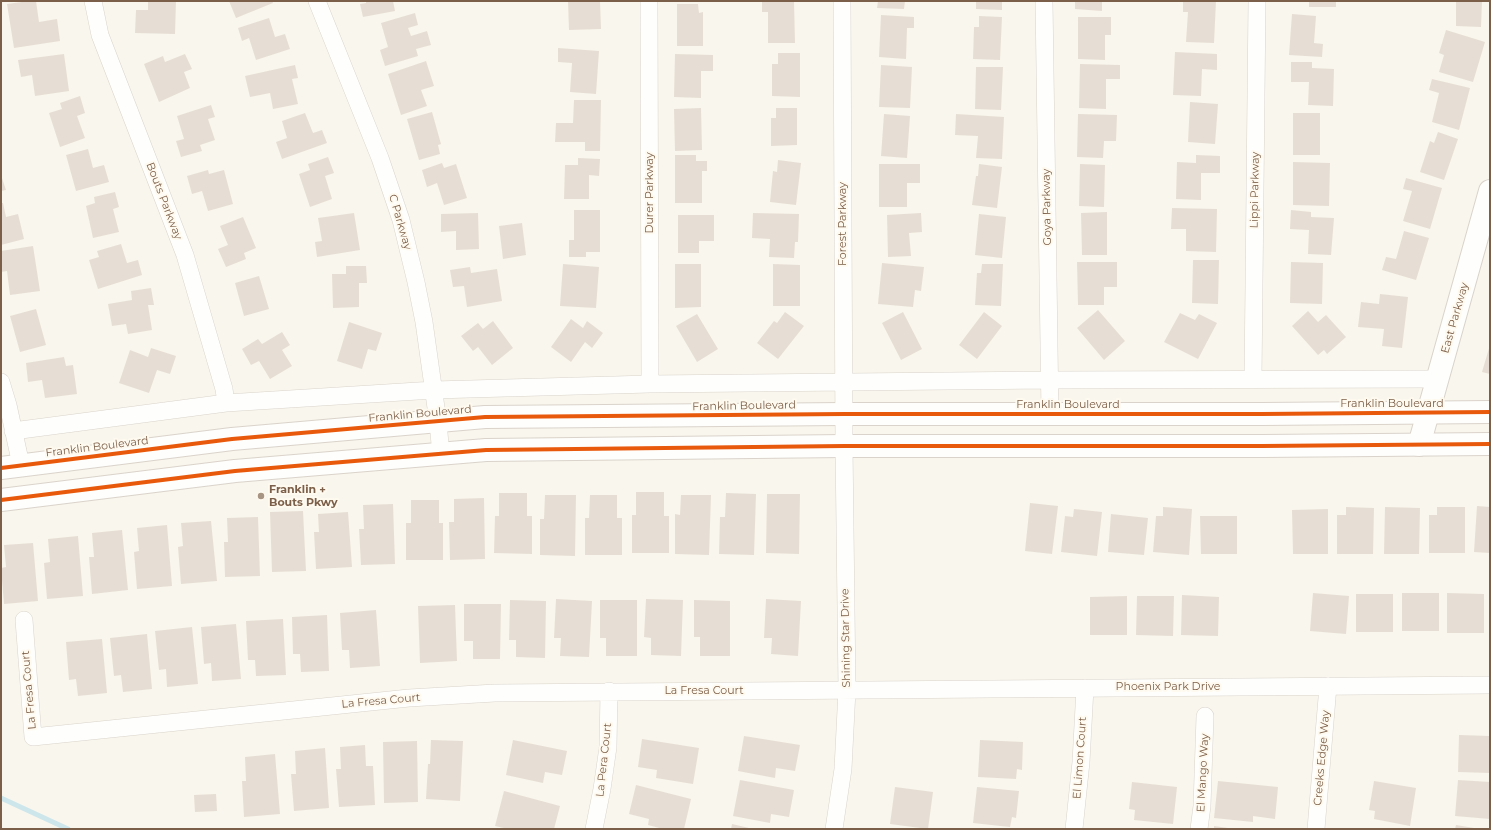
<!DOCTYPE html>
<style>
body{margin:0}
#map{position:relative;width:1491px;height:830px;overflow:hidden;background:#f9f6ed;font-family:Montserrat,sans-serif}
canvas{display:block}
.frame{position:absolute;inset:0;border:2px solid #7c5f48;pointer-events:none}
</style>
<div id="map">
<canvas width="1491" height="830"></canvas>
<div class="frame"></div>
</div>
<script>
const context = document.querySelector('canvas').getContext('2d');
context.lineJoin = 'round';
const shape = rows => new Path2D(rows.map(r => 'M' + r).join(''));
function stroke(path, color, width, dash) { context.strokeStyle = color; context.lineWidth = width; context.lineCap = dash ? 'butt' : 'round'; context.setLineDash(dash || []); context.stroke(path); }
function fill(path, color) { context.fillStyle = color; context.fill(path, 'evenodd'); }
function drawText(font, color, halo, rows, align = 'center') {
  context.font = font + ' Montserrat,sans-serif'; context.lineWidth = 4; context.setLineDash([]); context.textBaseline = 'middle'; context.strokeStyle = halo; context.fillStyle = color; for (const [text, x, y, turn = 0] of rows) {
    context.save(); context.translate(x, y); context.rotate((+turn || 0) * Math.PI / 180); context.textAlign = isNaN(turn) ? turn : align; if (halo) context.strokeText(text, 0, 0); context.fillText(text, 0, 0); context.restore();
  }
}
const stream = shape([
 [1,798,68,829]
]);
const building = shape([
 [29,1,36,1,39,22,57,19,60,41,14,48,7,4],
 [148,1,176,1,175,34,135,33,136,10,148,10],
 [229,1,272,1,273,3,236,18],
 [366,1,393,1,395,11,363,17,360,4,366,3],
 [568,1,600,1,601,29,569,30],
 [762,1,794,1,795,43,768,43,768,12,762,12],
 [878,1,905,1,904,9,877,8],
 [976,1,1002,1,1002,10,976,9],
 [1075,1,1102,1,1102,11,1075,9],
 [1183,1,1216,1,1214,43,1186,42,1188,12,1183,12],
 [1309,1,1336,1,1336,7,1309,7],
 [1456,1,1482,1,1481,27,1456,26],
 [677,4,698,4,699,13,703,12,703,46,677,46],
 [415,13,418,25,408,28,411,36,427,31,431,45,416,49,418,56,385,66,380,50,388,47,381,23],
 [1292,14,1316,16,1314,43,1323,44,1322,57,1289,55],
 [881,15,914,17,914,28,907,28,906,59,879,57],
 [979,16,1002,17,1000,60,973,59,974,27,979,27],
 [1078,17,1111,17,1111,35,1105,35,1105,60,1078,59],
 [269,18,275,37,285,34,290,49,256,60,249,38,242,41,238,28],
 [1446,30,1485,42,1473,82,1439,72,1444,55,1439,53],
 [558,48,599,51,596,94,570,92,572,63,558,62],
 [1175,52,1217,54,1217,70,1202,69,1201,96,1173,95],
 [778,53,800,53,800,97,772,96,772,64,778,64],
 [64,54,69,91,35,96,32,75,21,77,18,60],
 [185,54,192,69,184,72,190,88,159,102,144,64,163,56,165,62],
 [675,54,713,55,713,71,701,71,701,98,674,97],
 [426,61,434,86,421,90,427,106,401,115,388,74],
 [1291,62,1312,62,1312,68,1334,69,1333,106,1308,105,1309,82,1291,82],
 [1080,64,1120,65,1120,79,1106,79,1106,109,1079,108],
 [295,65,298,78,292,79,298,104,273,109,270,93,250,97,245,76],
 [881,65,912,67,910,108,879,107],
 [976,67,1003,67,1001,110,975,109],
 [1432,79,1470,88,1459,130,1432,122,1439,93,1429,90],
 [80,96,85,113,77,116,85,138,60,147,49,113,62,109,60,103],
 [574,100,601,100,600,151,585,151,585,142,555,142,556,123,573,123],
 [1190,102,1218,104,1215,144,1188,142],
 [211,105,215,117,208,119,215,140,200,145,202,151,181,157,176,141,184,139,177,116],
 [701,108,702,150,675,151,674,109],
 [776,108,797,108,797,145,771,146,771,118,776,118],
 [432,112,441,144,438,145,440,154,419,160,407,119],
 [305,113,313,133,322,130,327,143,282,159,276,142,287,138,282,121],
 [1293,113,1320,113,1320,155,1293,155],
 [884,114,910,116,907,158,881,156],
 [956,114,1004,117,1002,159,976,158,978,136,955,135],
 [1078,114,1117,115,1116,141,1104,141,1103,158,1077,157],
 [1438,132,1458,139,1444,180,1420,172,1430,141,1434,143],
 [88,149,93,168,104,165,109,182,76,191,66,155],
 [675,155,696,155,696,161,707,161,707,171,702,171,702,203,675,203],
 [1196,155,1220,156,1220,173,1201,173,1201,200,1176,199,1177,162,1196,163],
 [328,157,334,173,325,176,332,199,310,207,299,174,310,170,308,164],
 [578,158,600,159,599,176,589,175,589,199,564,199,565,165,578,165],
 [778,160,801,163,796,205,770,202,773,171,777,172],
 [1293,162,1330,163,1329,206,1293,205],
 [442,163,444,168,456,164,467,198,444,205,437,183,427,187,422,170],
 [879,164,920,164,920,183,907,183,907,207,879,207],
 [979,164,1002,167,997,208,972,205,976,176,978,176],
 [1080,164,1105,165,1104,207,1079,206],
 [208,170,209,174,224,170,233,204,208,211,202,191,192,194,187,176],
 [1,175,6,190,1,191],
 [1406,178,1442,188,1430,229,1403,221,1412,191,1403,189],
 [115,192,119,207,113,209,119,232,93,238,86,206,95,203,94,197],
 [1,203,3,203,6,217,18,214,24,239,1,245],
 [1172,208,1217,209,1216,252,1186,251,1186,229,1171,229],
 [574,210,600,210,600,252,586,252,586,257,569,257,569,240,574,240],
 [1291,210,1311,212,1311,217,1334,218,1331,255,1308,254,1309,230,1290,229],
 [1107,212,1107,255,1082,255,1081,213],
 [354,213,360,250,317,257,315,242,322,241,318,218],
 [478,213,479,249,456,250,456,231,441,232,441,214],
 [753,213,799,214,798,242,795,242,794,258,769,257,770,239,752,238],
 [921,213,922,232,909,233,911,256,888,257,887,215],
 [979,214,1006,217,1002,258,975,255],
 [678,215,714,215,714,241,699,241,699,253,678,253],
 [243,217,256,248,244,253,246,259,226,267,218,249,228,245,220,226],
 [522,223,526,255,503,259,499,226],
 [1404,231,1429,238,1416,280,1382,270,1386,257,1396,259],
 [121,244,127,263,138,260,142,275,98,289,89,260,99,257,97,251],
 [33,246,40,291,10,295,7,271,1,272,1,251],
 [1193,260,1219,260,1218,304,1192,303],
 [1077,262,1117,262,1117,287,1104,287,1104,305,1078,305],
 [1291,262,1323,263,1322,304,1290,303],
 [882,263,924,267,921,291,915,290,913,307,878,304],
 [563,264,599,267,596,308,560,306],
 [675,264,701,264,701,307,675,308],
 [773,264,800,265,800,306,773,306],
 [982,264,1003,264,1001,306,975,305,977,273,981,273],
 [346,266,366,266,367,283,359,283,359,307,333,308,332,274,346,274],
 [470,267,471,273,497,269,502,301,467,307,464,286,453,287,450,270],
 [259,276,269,309,244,316,235,283],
 [151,288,154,305,148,305,152,330,128,334,126,324,112,326,108,304,132,300,131,291],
 [1380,294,1408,297,1402,348,1382,346,1384,329,1358,327,1361,302,1379,304],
 [36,309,46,345,20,352,10,316],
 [1098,310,1125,341,1104,360,1077,328],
 [1308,311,1318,322,1326,315,1346,337,1327,354,1324,350,1318,355,1292,326],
 [785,312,804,326,778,359,757,343,774,321,777,323],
 [903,312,922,349,901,360,882,323],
 [984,312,1002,326,977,359,959,345],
 [1180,313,1195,320,1199,314,1217,323,1198,359,1164,342],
 [697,314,718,349,697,362,676,326],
 [571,319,583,328,587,321,603,333,592,348,585,342,571,362,551,347],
 [493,321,513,348,492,365,478,347,473,351,461,336,478,323,483,329],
 [349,322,382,333,376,351,368,349,362,369,337,361],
 [282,332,290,345,282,350,292,366,270,379,259,361,251,365,242,349,258,339,262,344],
 [1490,345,1490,374,1482,372],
 [151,348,176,356,170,374,157,370,149,393,119,383,130,350,148,357],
 [64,357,66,366,73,365,77,394,45,398,42,380,28,382,26,363],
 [636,492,664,492,664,516,669,516,669,553,632,553,632,515,636,515],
 [499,493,527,493,527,516,532,516,532,554,494,553,495,516,499,516],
 [726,493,756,494,754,555,719,554,720,517,725,517],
 [767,494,800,494,799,554,766,553],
 [545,495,576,495,575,556,540,555,540,519,544,519],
 [590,495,617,495,617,518,622,518,622,555,585,555,585,518,589,518],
 [681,495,711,495,709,555,675,554,675,514,680,515],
 [484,498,485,559,450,560,449,522,454,522,454,499],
 [411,500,439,500,439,523,443,523,443,560,406,560,406,523,411,523],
 [1030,503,1058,506,1052,554,1025,551],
 [393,504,395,564,361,565,359,529,364,529,363,505],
 [1477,506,1490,507,1490,553,1474,552],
 [1163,507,1192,509,1189,555,1153,552,1156,516,1163,516],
 [1346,507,1374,508,1373,554,1337,554,1337,515,1346,515],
 [1385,507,1420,508,1419,554,1384,554],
 [1437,507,1465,507,1465,553,1429,553,1429,515,1437,515],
 [1074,509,1102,512,1097,556,1061,552,1065,516,1073,517],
 [1328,509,1328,554,1293,554,1292,510],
 [303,511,306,571,272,572,270,512],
 [348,512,352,567,316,569,314,532,319,532,318,514],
 [1111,514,1148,518,1144,555,1108,552],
 [1200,516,1237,516,1237,554,1201,554],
 [258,517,260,576,225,577,224,542,228,542,227,518],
 [211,521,217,581,181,584,178,547,183,546,181,523],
 [167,525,172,586,137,589,134,552,139,551,137,528],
 [122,530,128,590,92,594,89,557,94,557,92,533],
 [78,536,83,596,47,599,44,563,50,562,48,539],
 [33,543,38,601,4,604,1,568,6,567,4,545],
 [1313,593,1349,596,1346,634,1310,631],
 [1402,593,1439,593,1439,631,1402,631],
 [1447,593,1484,594,1484,633,1447,633],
 [1356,594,1393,594,1393,632,1356,632],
 [1182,595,1219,597,1218,636,1181,635],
 [1127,596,1127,635,1090,635,1090,597],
 [1137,596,1174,596,1173,636,1136,635],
 [556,599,592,601,589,657,560,656,561,638,554,638],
 [646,599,683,600,681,656,651,655,651,638,644,637],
 [766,599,801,601,798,656,771,654,772,638,764,638],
 [510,600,546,601,545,658,516,657,516,640,509,640],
 [600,600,637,600,637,656,606,656,606,638,600,638],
 [694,600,730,601,730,656,700,656,700,637,694,637],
 [464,604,501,604,500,659,473,659,473,641,464,641],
 [455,605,457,661,420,663,418,606],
 [376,610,380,666,350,668,349,650,342,650,340,613],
 [327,615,329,671,301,672,300,654,293,654,292,617],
 [283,619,286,675,256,676,255,660,248,660,246,621],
 [236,624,241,679,212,681,211,663,204,664,201,627],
 [192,627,198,684,167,687,166,669,159,670,155,631],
 [147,634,152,689,123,692,121,675,114,676,110,638],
 [102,639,107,693,78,696,76,679,69,680,66,642],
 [1459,735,1490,736,1490,773,1458,772],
 [744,736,800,745,795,771,776,768,775,778,738,771],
 [642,739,699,748,693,784,656,778,657,770,638,767],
 [431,740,463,741,460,801,426,799,428,764,430,764],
 [513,740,567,751,562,775,545,772,543,783,506,775],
 [980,740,1023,742,1022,770,1017,769,1016,779,978,777],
 [417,741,418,802,384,803,383,742],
 [365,745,366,766,373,766,375,805,339,807,336,769,341,769,340,747],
 [325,748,329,808,294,811,291,774,296,774,295,751],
 [275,754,280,814,244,817,242,781,246,781,245,757],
 [740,780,794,790,789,817,771,814,770,823,733,816],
 [1458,780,1490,782,1490,819,1455,816],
 [1218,781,1278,787,1275,819,1253,816,1253,822,1214,818],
 [1374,781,1416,788,1410,826,1374,819,1375,811,1369,810],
 [1132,782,1177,787,1173,824,1134,820,1135,810,1129,809],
 [636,785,691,799,684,829,663,829,648,825,649,819,629,814],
 [895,787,933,792,928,829,890,824],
 [977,787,1019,791,1016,818,1012,817,1010,827,973,823],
 [504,791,560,806,554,829,508,829,495,826],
 [216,794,217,811,195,812,194,795],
 [732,824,749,828,749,829,731,829],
 [1456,825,1474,828,1474,829,1455,829],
 [1214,826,1228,828,1228,829,1214,829]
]);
const minor = shape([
 [93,1,100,35,185,255,224,389,226,403],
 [317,1,380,158,401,220,416,282,424,322,438,422,441,455],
 [649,1,650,384],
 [1044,1,1050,414],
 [1253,379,1257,1],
 [1,382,8,405,21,465],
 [13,431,226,403,434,390,650,384,1049,380,1438,379],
 [24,620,33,737,409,698,495,693,1490,685],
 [594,829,602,789,608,747,609,691],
 [834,829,843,769,847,690,844,446,842,1],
 [1074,829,1081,762,1085,688],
 [1199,829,1202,806,1205,716],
 [1316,829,1328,686]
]);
const tertiary = shape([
 [1419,445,1490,191]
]);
const secondary = shape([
 [1,468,232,439,485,417,844,414,1262,414,1490,412],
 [1,500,235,471,486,450,844,446,1262,446,1490,444]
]);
const cycleway = shape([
 [1,468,232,439,485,417,844,414,1262,414,1490,412],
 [1,500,235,471,486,450,844,446,1262,446,1490,444]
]);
const markers = [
 [261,496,4,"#a89482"]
];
const streetNames = [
 ["Lippi Parkway",1255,190,-89],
 ["Durer Parkway",650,193,-90],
 ["Bouts Parkway",164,201,69],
 ["Goya Parkway",1047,207,-91],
 ["C Parkway",400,222,74],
 ["Forest Parkway",843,224,-90],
 ["East Parkway",1455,318,-74],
 ["Franklin Boulevard",1392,404],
 ["Franklin Boulevard",1068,405],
 ["Franklin Boulevard",744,406,-1],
 ["Franklin Boulevard",420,414,-5],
 ["Franklin Boulevard",97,447,-7],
 ["Shining Star Drive",846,638,-91],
 ["Phoenix Park Drive",1168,687],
 ["La Fresa Court",29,690,-95],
 ["La Fresa Court",704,691],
 ["La Fresa Court",381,701,-5],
 ["El Limon Court",1080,758,-86],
 ["Creeks Edge Way",1322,758,-85],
 ["La Pera Court",604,760,-84],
 ["El Mango Way",1203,773,-87]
];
const poiNames = [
 ["Franklin +",269,490],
 ["Bouts Pkwy",269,503]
];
stroke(stream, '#cde6eb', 5);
fill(building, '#e6ded4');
stroke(minor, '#d9d3cb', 18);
stroke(tertiary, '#d9d3cb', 24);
stroke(secondary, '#dad3cb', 24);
stroke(minor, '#fefefc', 17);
stroke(tertiary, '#fefefc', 22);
stroke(secondary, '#fefefc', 22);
stroke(cycleway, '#e8590c', 4);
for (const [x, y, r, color] of markers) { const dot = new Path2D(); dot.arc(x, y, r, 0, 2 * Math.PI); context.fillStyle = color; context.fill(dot); stroke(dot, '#fffaf0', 1.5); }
drawText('11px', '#7c5f48', '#fffaf0', streetNames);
drawText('bold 11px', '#7c5f48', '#fffaf0', poiNames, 'left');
</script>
